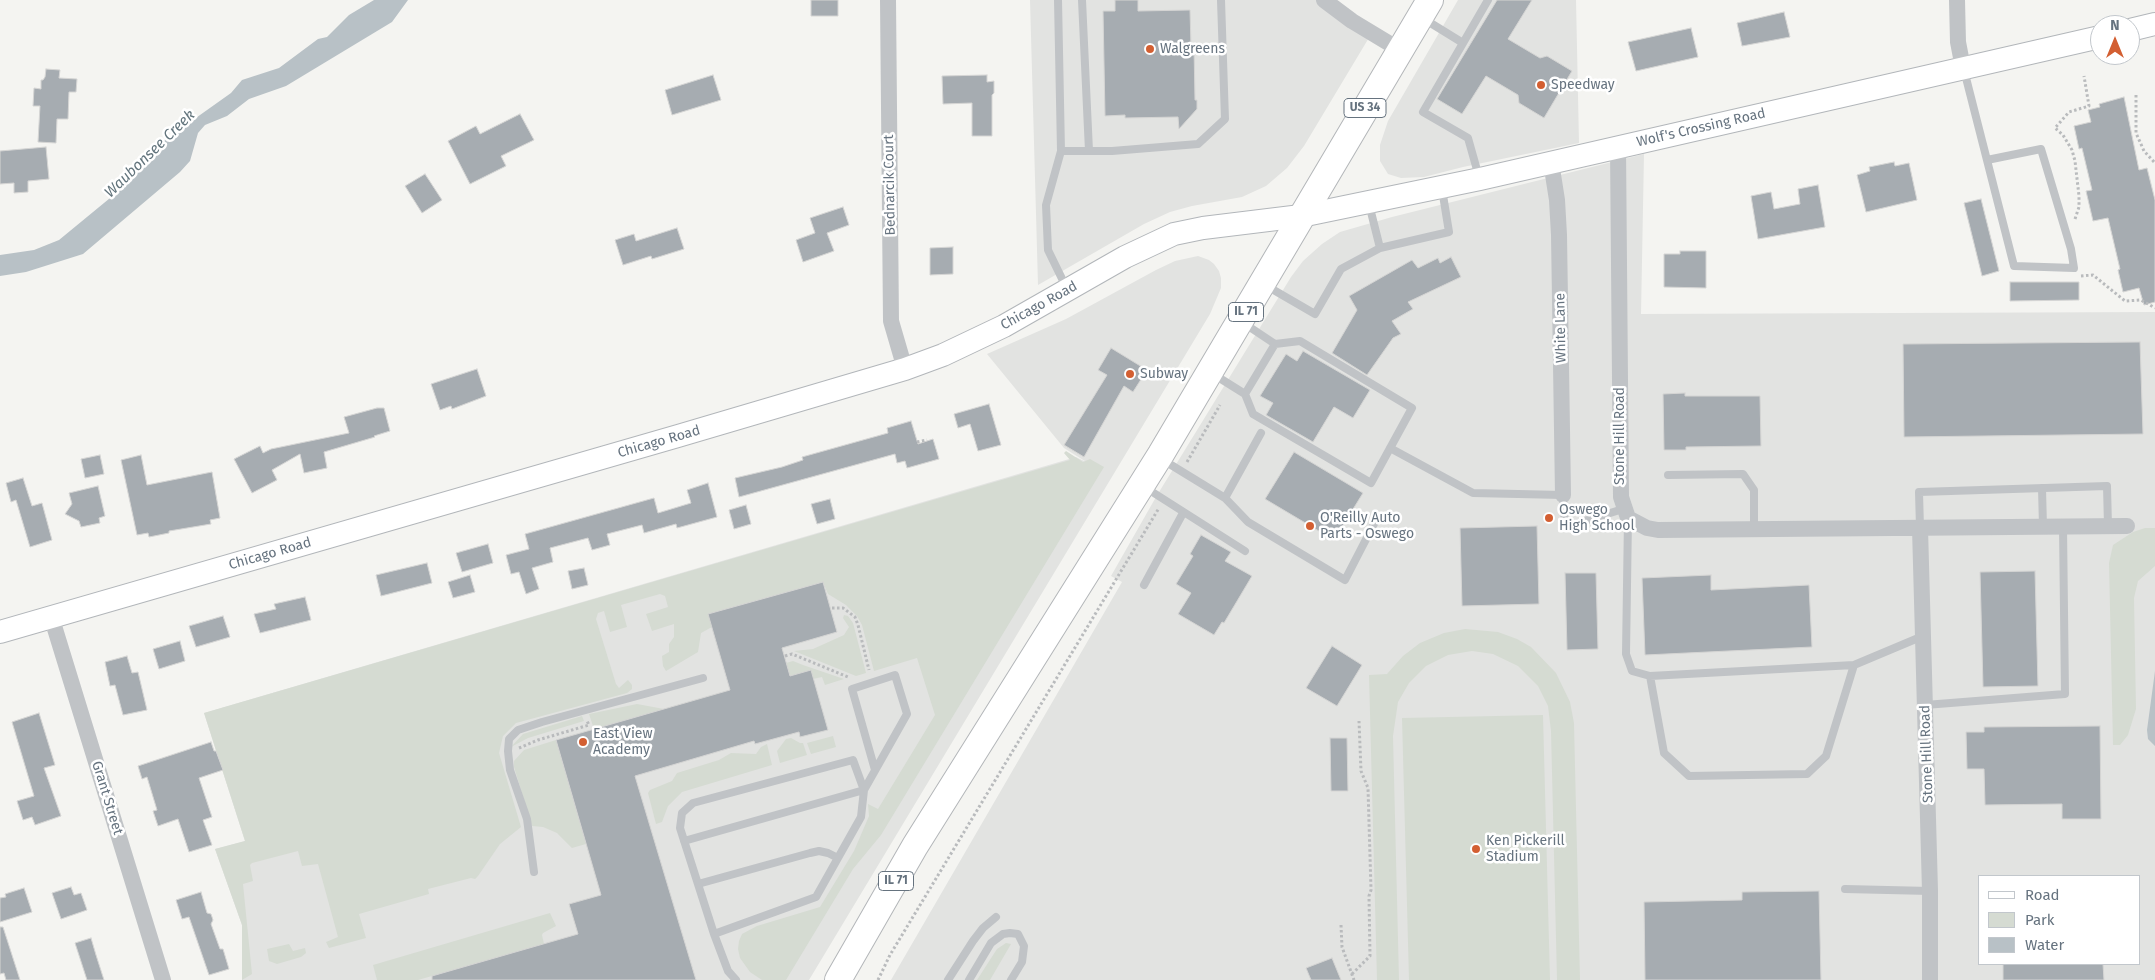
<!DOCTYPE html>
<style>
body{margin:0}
#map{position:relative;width:2155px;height:980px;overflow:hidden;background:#f4f4f1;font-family:"Fira Sans",sans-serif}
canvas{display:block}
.legend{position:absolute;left:1978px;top:875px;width:162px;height:90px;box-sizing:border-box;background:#fff;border:1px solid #c2c7cc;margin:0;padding:6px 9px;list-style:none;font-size:15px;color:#66737f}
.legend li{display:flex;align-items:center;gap:10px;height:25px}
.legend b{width:25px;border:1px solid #c2c7cc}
.north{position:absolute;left:2090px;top:15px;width:50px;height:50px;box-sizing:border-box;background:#fff;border:1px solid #c2c7cc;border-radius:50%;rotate:0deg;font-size:14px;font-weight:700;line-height:20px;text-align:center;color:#66737f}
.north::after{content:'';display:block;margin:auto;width:18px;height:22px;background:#d35f32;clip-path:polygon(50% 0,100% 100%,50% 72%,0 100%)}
</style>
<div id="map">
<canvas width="2155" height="980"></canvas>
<ul class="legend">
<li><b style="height:6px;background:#fff"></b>Road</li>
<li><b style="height:14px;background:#d5dbd2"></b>Park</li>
<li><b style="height:14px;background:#b8c1c6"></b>Water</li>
</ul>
<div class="north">N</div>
</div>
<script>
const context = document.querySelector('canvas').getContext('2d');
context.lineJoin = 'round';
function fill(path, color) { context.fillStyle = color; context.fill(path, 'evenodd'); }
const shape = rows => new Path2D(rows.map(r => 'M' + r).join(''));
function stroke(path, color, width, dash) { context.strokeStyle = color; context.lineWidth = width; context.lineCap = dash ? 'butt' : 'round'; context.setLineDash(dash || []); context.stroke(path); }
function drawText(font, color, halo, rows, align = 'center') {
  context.font = font + ' "Fira Sans",sans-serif'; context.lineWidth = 5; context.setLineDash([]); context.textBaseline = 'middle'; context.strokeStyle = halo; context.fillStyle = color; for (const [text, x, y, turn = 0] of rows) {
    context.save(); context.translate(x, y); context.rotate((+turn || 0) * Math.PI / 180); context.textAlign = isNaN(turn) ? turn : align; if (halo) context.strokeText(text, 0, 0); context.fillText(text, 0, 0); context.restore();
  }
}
const built = shape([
 [1030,0,1317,0,1370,36,1304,146,1287,168,1266,186,1242,197,1192,206,1170,212,1144,224,1038,285],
 [1458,0,1576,0,1579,143,1463,167,1424,177,1401,178,1388,174,1380,161,1380,145,1388,121],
 [1644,154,1641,314,2155,312,2155,980,891,980,1122,582,1111,576,1156,497,1291,277,1303,261,1322,244,1340,232,1392,217],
 [1979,876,2139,876,2139,964,1979,964],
 [1198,256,1209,260,1214,264,1219,271,1221,278,1221,288,1210,314,809,980,242,980,242,925,215,849,245,841,204,713,1076,457,1088,463,1064,448,987,354,1066,319,1156,270,1175,261]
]);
const green = shape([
 [1066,451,1083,462,1090,459,1104,467,881,835,853,869,786,980,762,980,750,972,740,958,738,949,739,941,742,934,757,926,820,907,854,851,869,816,868,804,878,809,935,715,917,658,874,671,862,625,857,616,846,605,828,594,823,582,709,614,712,627,701,633,698,652,666,671,663,666,662,656,669,652,669,644,674,637,674,624,652,631,646,614,668,607,665,596,660,594,621,605,627,627,610,632,604,611,598,613,596,619,616,684,619,688,628,680,632,685,632,689,627,693,516,723,503,736,499,753,521,827,500,844,478,876,475,879,471,878,428,889,429,894,359,914,366,938,329,948,326,942,338,937,318,864,302,866,298,851,252,863,250,865,253,881,243,884,252,974,242,980,242,925,215,849,245,841,204,713,1070,460,1064,453],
 [2145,528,2155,528,2155,566,2138,581,2134,598,2136,709,2128,735,2120,745,2113,745,2109,563,2113,545,2133,532],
 [844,615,848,616,853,623,866,673,856,676,794,651,813,649,844,635,849,627,843,618],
 [1465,629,1498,632,1517,639,1531,647,1556,673,1570,702,1574,723,1580,980,1557,980,1551,731,1548,706,1538,686,1518,666,1493,654,1472,651,1448,655,1426,666,1409,683,1398,702,1393,736,1399,980,1377,980,1369,675,1387,674,1403,656,1420,643,1444,633],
 [793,661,803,665,844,679,825,685,822,677,813,679,790,676,786,663],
 [637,704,664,709,594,729,589,714],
 [1543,715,1550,980,1409,980,1402,718],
 [582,716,584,721,528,738,511,747,523,734],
 [833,736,836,747,811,754,807,743],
 [791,738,800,743,803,743,807,755,780,763,777,751,786,739],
 [556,740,586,844,572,848,557,833,543,827,532,826,514,767,514,761,524,750],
 [767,744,772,765,682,792,668,806,662,822,656,824,648,793,650,790,672,781,677,773,719,760,731,753,756,754,761,747],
 [550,913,556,926,543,933,542,935,544,944,418,980,377,980,373,965],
 [1006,943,1011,944,990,980,977,980,997,949],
 [289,944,293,951,305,948,306,953,301,957,277,964,269,961,267,949]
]);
const water = shape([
 [374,0,408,0,392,22,286,86,249,99,227,116,205,125,198,133,190,161,180,172,83,254,26,272,0,276,0,255,34,250,59,240,121,189,162,142,231,93,242,80,279,68,318,39,327,37,349,15],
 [2155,671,2155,746,2148,739,2147,730]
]);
const building = shape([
 [811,0,838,0,838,16,811,16,811,0],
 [1115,0,1138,0,1138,11,1190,10,1191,47,1194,47,1195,100,1197,100,1197,109,1179,129,1178,117,1125,118,1125,115,1105,116,1103,11,1115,11,1115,0],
 [1497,0,1532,0,1508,39,1540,58,1547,56,1572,71,1544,118,1519,103,1518,95,1486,76,1462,114,1437,99,1497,0],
 [1784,12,1790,37,1742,46,1737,23,1784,12],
 [1691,28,1698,57,1636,71,1628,42,1691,28],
 [46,69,60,70,59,78,77,79,76,92,69,92,68,119,57,119,56,143,38,142,40,106,33,106,34,88,41,89,41,80,43,80,45,77,46,69],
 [713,75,721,100,672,115,665,90,713,75],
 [987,75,987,82,994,81,994,93,992,95,992,136,972,136,972,103,943,104,942,76,987,75],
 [2124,97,2139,170,2147,168,2155,200,2155,302,2144,305,2139,288,2123,292,2118,270,2120,269,2108,218,2093,221,2086,191,2092,190,2082,148,2079,149,2074,126,2091,122,2088,110,2100,107,2099,104,2124,97],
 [520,114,534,140,501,156,506,166,470,184,448,141,476,126,480,134,520,114],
 [46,147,49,179,28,181,28,192,14,193,14,183,0,184,0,151,46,147],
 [1894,162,1895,166,1909,163,1917,200,1866,212,1857,175,1870,171,1869,167,1894,162],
 [425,174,442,200,422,213,405,186,425,174],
 [1818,185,1825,227,1758,239,1751,196,1771,192,1774,209,1800,204,1798,189,1818,185],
 [1981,199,1999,271,1982,276,1964,203,1981,199],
 [843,207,849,225,827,233,834,251,803,262,796,240,815,233,810,218,843,207],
 [677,228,684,249,652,259,651,256,623,265,615,240,634,234,636,241,677,228],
 [953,247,953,274,930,275,930,248,953,247],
 [1680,251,1706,251,1706,288,1664,287,1664,254,1680,254,1680,251],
 [1451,257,1461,277,1408,302,1413,309,1392,321,1401,334,1393,338,1367,375,1332,353,1357,310,1349,296,1412,260,1418,268,1438,258,1440,263,1451,257],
 [2010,282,2079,282,2079,300,2010,301,2010,282],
 [2140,342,2143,434,1904,437,1903,344,2140,342],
 [1111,348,1147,370,1133,392,1124,386,1084,457,1064,445,1107,375,1098,370,1111,348],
 [1303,351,1370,390,1353,418,1334,407,1313,442,1266,415,1273,403,1260,396,1286,354,1297,361,1303,351],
 [477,369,486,396,452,409,451,406,440,410,431,384,477,369],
 [1685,393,1685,396,1760,396,1761,446,1686,447,1686,450,1664,450,1663,394,1685,393],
 [989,404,1001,445,978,451,970,424,958,428,954,414,989,404],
 [377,408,384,408,390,431,374,436,375,437,324,452,327,468,304,473,300,454,272,470,277,480,252,493,234,459,260,446,263,453,271,449,349,433,344,417,377,408],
 [911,421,918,444,933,439,939,459,907,468,905,461,897,463,895,454,739,497,735,478,782,467,803,460,802,457,888,433,887,428,911,421],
 [1294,452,1363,493,1334,540,1265,499,1294,452],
 [100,455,104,474,85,478,81,459,100,455],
 [141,455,147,485,212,472,220,518,210,520,211,524,169,531,169,533,149,537,148,533,137,535,121,460,141,455],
 [23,478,32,506,42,503,52,540,30,547,16,500,11,502,6,483,23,478],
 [708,483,717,517,677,528,676,524,644,533,642,525,607,534,610,545,592,550,588,538,550,548,553,562,532,568,539,589,526,594,519,572,511,574,506,555,529,549,525,534,654,498,658,513,691,503,687,490,708,483],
 [98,486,105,516,99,518,100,523,81,527,79,521,65,514,72,504,69,493,98,486],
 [830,499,835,519,817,524,811,504,830,499],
 [746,505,751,524,734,529,729,510,746,505],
 [1537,526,1539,604,1462,606,1460,528,1537,526],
 [1201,535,1231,552,1225,561,1252,576,1224,623,1222,622,1214,635,1178,614,1191,593,1176,584,1193,556,1190,554,1201,535],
 [488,544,493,563,462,572,456,553,488,544],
 [427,563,432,583,381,596,376,575,427,563],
 [584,568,588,585,572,589,568,571,584,568],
 [2035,571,2038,686,1983,687,1980,572,2035,571],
 [1565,573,1596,573,1598,649,1567,650,1565,573],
 [470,575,475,592,453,598,448,582,470,575],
 [1711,575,1711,590,1809,585,1812,647,1645,655,1642,578,1711,575],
 [823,582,837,632,782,648,790,676,811,670,828,730,800,737,799,732,755,744,754,741,635,776,696,980,432,980,432,976,578,934,569,904,601,895,556,740,730,690,708,614,823,582],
 [305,597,311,620,260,633,254,614,276,609,274,604,305,597],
 [223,616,230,637,196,647,189,626,223,616],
 [180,641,185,661,159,669,153,649,180,641],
 [1332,646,1362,665,1337,706,1306,688,1332,646],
 [127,656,132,673,138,672,147,710,123,715,115,685,110,686,105,662,127,656],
 [39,713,55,765,44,768,61,816,35,825,32,817,23,820,17,801,34,796,12,722,39,713],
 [2100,726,2101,819,2062,819,2062,804,1985,805,1984,769,1967,769,1966,732,1984,732,1984,727,2100,726],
 [1330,738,1347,738,1348,791,1331,791,1330,738],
 [211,742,214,751,216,751,223,770,199,778,212,817,203,820,212,845,189,852,178,819,158,826,153,811,157,810,147,777,142,779,138,766,211,742],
 [71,887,74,895,81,893,87,910,61,919,52,893,71,887],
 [24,888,32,912,0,922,0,898,6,897,5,894,24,888],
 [1819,891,1821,980,1645,980,1644,902,1742,900,1742,892,1819,891],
 [201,892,207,913,211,914,213,920,211,924,220,949,223,949,229,969,209,975,189,917,182,919,176,900,201,892],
 [0,927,3,927,20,980,6,980,4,973,0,974,0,927],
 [91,938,96,955,104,980,87,980,75,943,91,938],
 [1332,958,1341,980,1311,980,1306,968,1332,958],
 [2003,964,2103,964,2104,980,2003,980,2003,964]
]);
const path = shape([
 [2136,95,2136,133,2144,151,2155,163],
 [2075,219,2079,207,2079,196,2075,161,2072,150,2063,135,2055,128,2069,112,2089,106,2084,76],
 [2081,276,2093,275,2125,301,2141,300,2155,308],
 [917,442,927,440],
 [1187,462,1220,405],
 [832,608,843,608,855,617,858,625,869,670],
 [785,656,792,654,848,677],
 [519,748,538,740,589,725,587,721],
 [1341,925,1342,947,1354,980],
 [1352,974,1370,956,1369,896,1371,890,1368,788,1361,771,1359,721],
 [878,980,890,955,1159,508]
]);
const lane = shape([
 [1058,0,1061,151,1046,205,1048,250,1067,289],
 [1082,0,1089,151],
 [1424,19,1463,43],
 [1964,70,2014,266,2074,268,2071,249,2041,149,1987,160],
 [1061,151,1112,151,1198,144,1225,119,1221,0],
 [1479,177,1468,138,1423,112,1488,0],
 [1369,204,1380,248],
 [1265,285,1315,314,1341,269,1380,248,1449,232,1442,189],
 [1213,374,1245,394,1253,414,1371,483,1412,408,1300,341,1275,344,1242,322],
 [1245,394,1275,344],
 [1390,448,1473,493,1563,495,1565,527,1623,509],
 [1163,460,1225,498,1248,522,1345,580,1376,520],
 [1668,475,1743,474,1754,490,1754,529],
 [1146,488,1245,551],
 [2042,488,2043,527],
 [1225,498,1261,433],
 [1628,518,1626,654,1632,671,1650,676,1854,665,1923,636],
 [1920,528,1919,492,2107,486,2108,526],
 [1144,585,1183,513],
 [1650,676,1664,753,1689,776,1807,774,1826,756,1854,665],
 [1925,705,2065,694,2063,527],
 [684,841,864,790,907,714,895,675,852,689,875,770],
 [534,872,527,819,510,770,508,751,509,739,518,730,542,722,703,678],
 [698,884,810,853,819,851,828,853,838,858],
 [1845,889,1930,891],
 [714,934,816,897,861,817,864,790,853,760,693,803,682,813,680,828,714,934,728,971,736,980],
 [948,980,973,941,983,928,996,917],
 [969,980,991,943,1003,934,1010,933,1018,934,1024,946,1022,962,1011,980]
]);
const street = shape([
 [888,0,891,321,905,369],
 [1324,0,1352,21,1400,50],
 [1957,0,1958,42,1963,68],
 [1618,147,1621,497,1628,518,1647,528,1658,530,2127,526],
 [1551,162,1557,200,1559,235,1563,495],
 [1920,528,1930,891,1930,980],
 [51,616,163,980]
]);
const secondary = shape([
 [2130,30,2155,24],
 [0,632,678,436,905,369,943,355,1004,326,1125,257,1174,234,1203,228,1301,216,1480,179,2100,37]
]);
const primary = shape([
 [838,980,915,846,1161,454,1430,0]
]);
const markers = [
 [1150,49,5,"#d35f32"],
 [1541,85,5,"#d35f32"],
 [1130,374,5,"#d35f32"],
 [1549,518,5,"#d35f32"],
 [1310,526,5,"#d35f32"],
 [583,742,5,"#d35f32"],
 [1476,849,5,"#d35f32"]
];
const shields = [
 [1365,108,42],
 [1246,312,35],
 [896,881,35]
];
const shieldNames = [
 ["US 34",1365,108],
 ["IL 71",1246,312],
 ["IL 71",896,881]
];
const poiNames = [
 ["Walgreens",1160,49],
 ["Speedway",1551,85],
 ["Subway",1140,374],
 ["Oswego",1559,510],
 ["High School",1559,526],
 ["O'Reilly Auto",1320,518],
 ["Parts - Oswego",1320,534],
 ["East View",593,734],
 ["Academy",593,750],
 ["Ken Pickerill",1486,841],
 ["Stadium",1486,857]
];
const streetNames = [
 ["Wolf's Crossing Road",1701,128,-13],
 ["Bednarcik Court",890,185,-91],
 ["Chicago Road",1039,306,-29],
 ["White Lane",1561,328,-91],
 ["Stone Hill Road",1620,436,-90],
 ["Chicago Road",659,442,-16],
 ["Chicago Road",270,554,-16],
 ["Stone Hill Road",1927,754,-92],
 ["Grant Street",107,798,73]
];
const waterNames = [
 ["Waubonsee Creek",150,154,-44]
];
fill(built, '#e2e3e1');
fill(green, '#d5dbd2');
fill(water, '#b8c1c6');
fill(building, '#a6acb1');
stroke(building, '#d5d5d4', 1);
stroke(secondary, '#b2b6ba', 24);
stroke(primary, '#b3b6b9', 28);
stroke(path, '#b9bbbd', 3, [2.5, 2.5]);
stroke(lane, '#c0c3c6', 8);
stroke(street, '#c0c3c6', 16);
stroke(secondary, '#fff', 22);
stroke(primary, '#fff', 26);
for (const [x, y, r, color] of markers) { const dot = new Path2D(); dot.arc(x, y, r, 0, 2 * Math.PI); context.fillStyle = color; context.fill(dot); stroke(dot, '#fff', 2); }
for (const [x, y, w] of shields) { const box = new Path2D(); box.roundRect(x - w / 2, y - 9.5, w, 19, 4); context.fillStyle = '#fff'; context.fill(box); stroke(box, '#66737f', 1); }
drawText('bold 12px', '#66737f', null, shieldNames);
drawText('14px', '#66737f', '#fff', poiNames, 'left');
drawText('14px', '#66737f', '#fff', streetNames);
drawText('italic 15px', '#62747c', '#fff', waterNames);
</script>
